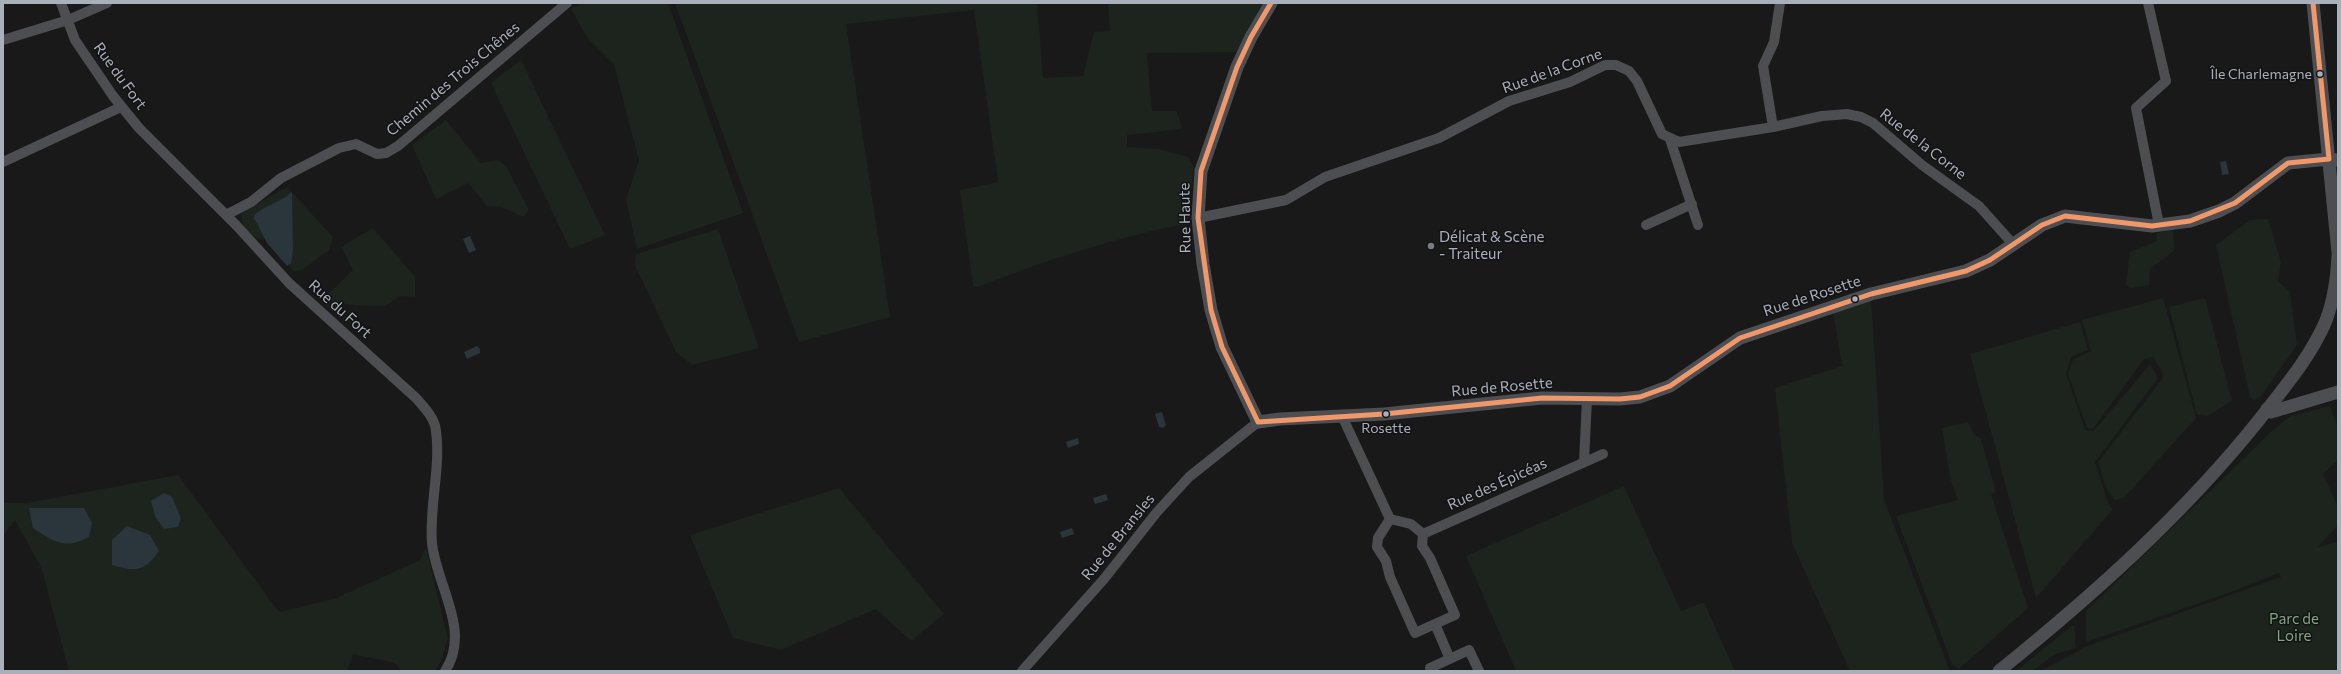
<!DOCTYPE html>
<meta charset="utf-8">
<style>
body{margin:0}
#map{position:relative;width:2341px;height:674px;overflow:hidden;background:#191919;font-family:Commissioner,sans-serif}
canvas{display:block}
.frame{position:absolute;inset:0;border:4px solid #aab0ba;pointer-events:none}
</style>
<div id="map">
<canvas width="2341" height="674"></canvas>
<div class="frame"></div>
</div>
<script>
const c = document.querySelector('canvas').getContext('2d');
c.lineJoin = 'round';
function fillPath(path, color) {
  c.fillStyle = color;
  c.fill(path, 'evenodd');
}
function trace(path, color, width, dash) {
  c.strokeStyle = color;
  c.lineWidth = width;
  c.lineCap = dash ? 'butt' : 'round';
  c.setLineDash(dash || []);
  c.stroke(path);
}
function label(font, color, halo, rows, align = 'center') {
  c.font = font + ' Commissioner,sans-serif';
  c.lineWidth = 3;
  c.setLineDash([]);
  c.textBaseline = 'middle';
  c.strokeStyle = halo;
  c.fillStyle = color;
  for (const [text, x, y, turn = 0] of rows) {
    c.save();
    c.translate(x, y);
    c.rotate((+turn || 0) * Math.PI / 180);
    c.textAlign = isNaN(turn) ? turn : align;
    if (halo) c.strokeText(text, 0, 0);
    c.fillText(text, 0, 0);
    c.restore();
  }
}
const green = new Path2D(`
 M582 3H668L743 213 637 249 626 200 639 161 614 64 587 37 571 9Z
 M675 3H1037L1043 78 1083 76 1094 32 1110 31 1108 3H1264L1243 52 1147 53 1152 111H1177L1182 129 1127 135V147L1159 149 1188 157 1194 168 1186 224C1115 237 1045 261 977 287L973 286 960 190 998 182 974 10 846 24 890 317 799 342Z
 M521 60 605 235 570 249 491 83Z
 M446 120 481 163 498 160 506 166 529 210 523 217 501 207 487 206 468 183 436 199 412 145Z
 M287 187 333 237 329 250 302 270 293 271 270 240 253 237 243 228 241 213Z
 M2268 219 2281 262 2278 281 2290 292 2297 345 2261 396 2255 400 2250 397 2216 245 2250 220Z
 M373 228 415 277V297L399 296 386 306C370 305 357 307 342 303L332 311 321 301 353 270 341 247Z
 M718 229 759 348 692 365 676 352 635 265 636 254Z
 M2173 230 2175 250 2150 269 2149 285 2130 288 2126 284 2130 252 2157 241 2156 233Z
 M2163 298 2196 418 2124 498 2114 500 2106 487 2098 462 2163 378 2161 369 2153 357 2144 359 2093 429 2087 428 2068 373 2073 360 2091 351 2082 320Z
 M2205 298 2232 401 2207 416 2197 415 2169 307Z
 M1871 299 1884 499 1950 671H1850L1792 543 1775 388 1842 366 1833 312Z
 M2080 322 2088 350 2071 357 2066 374 2085 430 2094 431 2150 364 2158 378 2095 462 2109 505 2113 509 2036 598 1970 354Z
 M2330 406 2338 429V460L2323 474 2338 507V525L2318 547 2338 542V671H2042C2056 661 2071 657 2084 647L2281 577 2279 573 2231 592 2086 642V611L2270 433 2290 416Z
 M1968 422 1974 434 1981 439 1996 492 1991 494 2028 608 1959 669 1952 664 1896 516 1958 500 1951 481 1942 428Z
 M178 475 279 612 334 599 420 560 426 548 448 639 441 661 435 671H401L395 663 353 654 347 671H69L41 567 15 520 3 536V503H27Z
 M1624 486 1681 611 1704 602 1735 671H1516L1466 556Z
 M839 488 944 614 911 641 876 609 781 650 733 638 690 535Z
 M2074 624 2076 648 2055 654 2033 671H2016Z`);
const water = new Path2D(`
 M2226 161 2229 174 2222 175 2220 162Z
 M292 192 293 251 291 263 287 266 267 243 254 218 255 214C266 205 281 202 292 192Z
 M470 236 476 250 469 253 463 239Z
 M477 346 480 349V353L467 359 464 352Z
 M1162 412 1166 425 1163 428 1159 427 1155 414Z
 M1078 438 1079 444 1068 448 1066 442Z
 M164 493 172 497 181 518 178 527 164 529 156 518 151 501Z
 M1106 494 1108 500 1095 504 1093 498Z
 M29 508H84L92 523 89 537C65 550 54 542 33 528Z
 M127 526 150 535 159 551C144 572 136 572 112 565V540Z
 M1072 528 1074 534 1062 538 1060 532Z`);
const minor = new Path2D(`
 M61 3 75 40 113 96 139 128 236 225 289 283 416 398C424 407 435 418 436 431 441 468 429 506 432 543 436 585 472 631 445 671
 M2148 3 2166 81 2136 108 2159 225
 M3 40 68 20 107 3
 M1773 127 1763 66 1774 42 1780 3
 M1670 139 1698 225
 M3 162 121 107
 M226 215 251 202 281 178 339 148 356 144 377 154 386 153 398 146 567 3
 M1198 218 1286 200 1325 177 1439 138 1509 101 1570 82 1605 65H1616L1629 71 1637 81 1662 134 1679 142 1773 127 1822 116 1847 114 1861 117 1873 123 1922 165 1979 206 2013 244
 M1646 225 1692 204
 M1342 416 1390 519
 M1584 462 1587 399
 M1390 519 1411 524 1423 534 1422 546 1430 558 1455 615 1415 633 1390 577 1386 561 1377 547 1378 538Z
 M1423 534 1603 454
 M1435 624 1450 659
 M1022 671 1104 579 1157 512 1189 477 1258 422
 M1432 671 1430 668 1469 650 1479 671`);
const tertiary = new Path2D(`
 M1271 3 1251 37 1237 67 1201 171 1198 218 1203 264 1211 310 1222 347 1258 422 1280 419 1384 414 1542 398 1620 399 1640 397 1670 386 1740 338 1871 294 1966 271 1990 260 2042 225 2065 216 2152 226 2190 221 2219 211 2235 203 2288 163 2329 159 2338 160
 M2313 3 2338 252
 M2267 409 2271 412 2338 392
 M1999 671C2093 595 2183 515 2259 420 2283 389 2309 359 2325 323 2334 301 2337 278 2338 255`);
const bus1 = new Path2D(`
 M2313 3 2329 159
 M1258 422 1384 414 1542 398 1620 399 1640 397 1670 386 1740 338 1871 294 1966 271 1990 260 2042 225 2065 216 2152 226 2190 221 2235 203 2288 163 2329 159
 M1258 422 1222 347 1211 310 1198 218 1201 171 1237 67 1251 37 1271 3`);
const markers = [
 [2320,74,3.5,"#aab0ba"],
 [1431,246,4,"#777b82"],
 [1855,299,3.5,"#aab0ba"],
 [1386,414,3.5,"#aab0ba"]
];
const busNames = [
 ["Île Charlemagne",2312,74],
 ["Rosette",1386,428,"center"]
];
const streetNames = [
 ["Rue de la Corne",1552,71,-20],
 ["Rue du Fort",120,76,54],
 ["Chemin des Trois Chênes",453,79,-40],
 ["Rue de la Corne",1923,144,38],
 ["Rue Haute",1185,218,-91],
 ["Rue de Rosette",1812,296,-18],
 ["Rue du Fort",340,309,42],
 ["Rue de Rosette",1502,387,-5],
 ["Rue des Épicéas",1497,484,-24],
 ["Rue de Bransles",1118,537,-51]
];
const poiNames = [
 ["Délicat & Scène",1439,237],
 ["- Traiteur",1439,254]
];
const parkNames = [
 ["Parc de",2294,619],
 ["Loire",2294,636]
];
fillPath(green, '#1c241d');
fillPath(water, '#2b353c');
trace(minor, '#4d4e52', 10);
trace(tertiary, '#4d4e52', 13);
trace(bus1, '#f0986a', 5);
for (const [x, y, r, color] of markers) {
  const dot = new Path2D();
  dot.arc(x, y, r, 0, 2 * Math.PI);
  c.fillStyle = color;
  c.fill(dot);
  trace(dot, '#131315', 1.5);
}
label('14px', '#aab0ba', '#131315', busNames, 'right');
label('15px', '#aab0ba', '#131315', streetNames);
label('15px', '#aab0ba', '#131315', poiNames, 'left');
label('15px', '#81a680', '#131315', parkNames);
</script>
